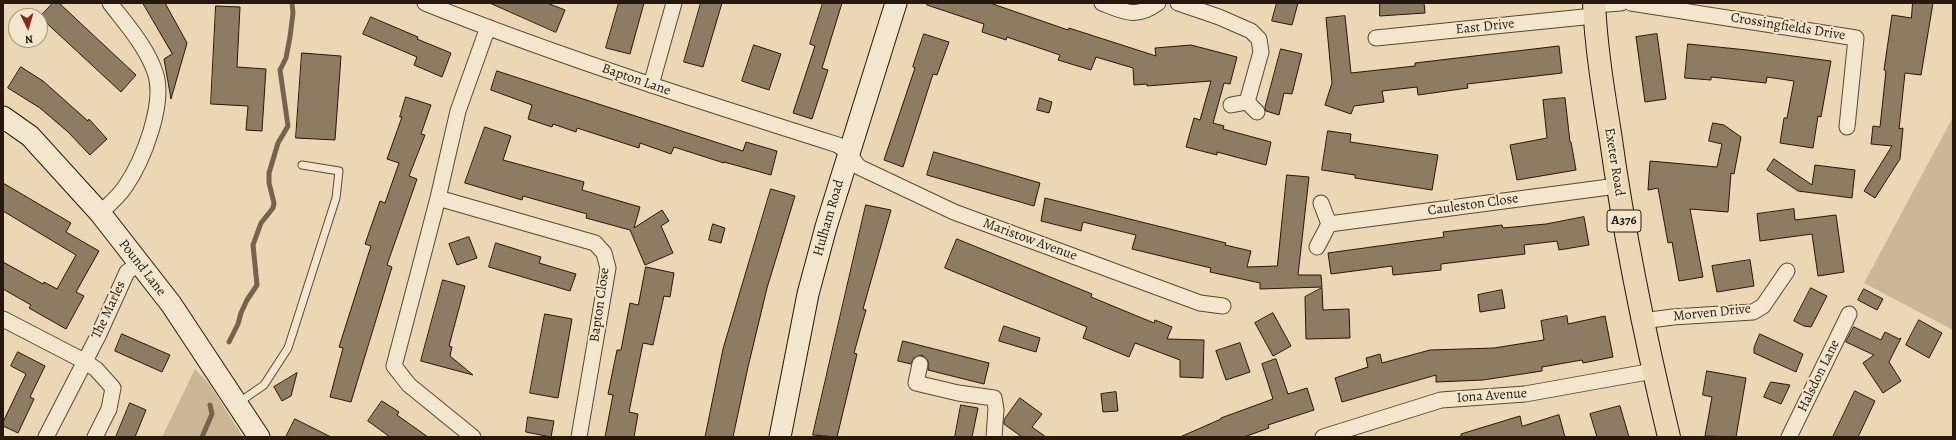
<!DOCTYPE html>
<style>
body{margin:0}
#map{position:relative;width:1956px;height:440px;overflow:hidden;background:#ecd7b4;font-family:Alegreya,serif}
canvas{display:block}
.frame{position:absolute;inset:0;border:4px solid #28170b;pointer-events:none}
.north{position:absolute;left:8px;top:8px;width:40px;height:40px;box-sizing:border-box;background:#f3e5ce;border:1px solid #a29380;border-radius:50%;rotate:175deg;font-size:11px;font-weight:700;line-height:16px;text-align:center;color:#28170b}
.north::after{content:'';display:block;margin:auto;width:14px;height:18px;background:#8f2418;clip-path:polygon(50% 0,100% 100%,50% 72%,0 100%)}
</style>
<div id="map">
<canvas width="1956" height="440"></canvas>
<div class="frame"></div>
<div class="north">N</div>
</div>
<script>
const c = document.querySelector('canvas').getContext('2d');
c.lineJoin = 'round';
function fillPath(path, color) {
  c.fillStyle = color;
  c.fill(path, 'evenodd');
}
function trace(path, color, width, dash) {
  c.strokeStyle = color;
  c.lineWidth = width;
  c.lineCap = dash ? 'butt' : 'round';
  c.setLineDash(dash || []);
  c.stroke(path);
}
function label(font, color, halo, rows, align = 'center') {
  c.font = font + ' Alegreya,serif';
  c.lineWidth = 4;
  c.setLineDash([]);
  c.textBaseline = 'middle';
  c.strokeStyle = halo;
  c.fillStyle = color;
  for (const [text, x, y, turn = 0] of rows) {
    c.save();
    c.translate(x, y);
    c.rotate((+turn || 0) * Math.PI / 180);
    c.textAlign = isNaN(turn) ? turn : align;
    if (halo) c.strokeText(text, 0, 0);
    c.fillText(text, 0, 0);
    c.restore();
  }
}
const green = new Path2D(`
 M1953 117V330L1864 283Z
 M195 369 210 385 243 437H162Z`);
const stream = new Path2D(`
 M229 342 238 324 241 313 247 300 257 285 253 245 261 223 273 208 274 203 269 183V173L278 143 288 126 280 70 286 58 290 37 293 13 292 3
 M202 437 212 414 210 405`);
const building = new Path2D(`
 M53 3H59L136 75 121 92 40 17Z
 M143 3H165L187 43 171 99 164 59 172 54Z
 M490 3H547L565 10 556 32Z
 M619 3H644L630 54 606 48Z
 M701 3H722L703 67 684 62Z
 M823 3H842L822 68 828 70 812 119 793 113 815 46 810 44Z
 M928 3H990L1068 30 1069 28 1156 56 1155 48 1191 45 1237 57 1230 84 1224 83 1213 123 1224 126 1223 129 1271 142 1266 165 1217 152V155L1186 147 1194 118 1200 120 1211 81 1147 86V84L1134 85 1133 68 1096 57 1091 70 1058 60 1060 55 1007 37 1006 40 982 32 984 24 927 5Z
 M1277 3H1298L1292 25 1272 21Z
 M1380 3H1424L1425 13 1380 16Z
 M1913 3H1933L1921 75 1905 73 1899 129 1903 128 1900 159 1875 198 1864 191 1892 146 1871 144 1873 126 1880 127 1886 71 1884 70 1892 15 1911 18Z
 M216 6 240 7 237 67 266 69 262 131 246 130 248 106 211 104Z
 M1345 16 1351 73 1415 66V63L1559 46 1562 73 1467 84 1468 88 1418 95 1417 87 1382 91 1384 102 1354 106 1351 114 1325 105 1332 83 1326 18Z
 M371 17 418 37 417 39 451 53 442 77 414 65 417 57 363 34Z
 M924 34 949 42 937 75 933 74 903 167 884 160 915 68 913 67Z
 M1657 34 1666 99 1645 102 1636 37Z
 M1688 44 1747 50 1831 61 1821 117 1818 116 1813 148 1780 143 1784 118H1787L1794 81 1767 77 1766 83 1711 77V80L1685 78Z
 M754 45 781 54 769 90 742 81Z
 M1281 49 1302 54 1292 94 1284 93 1279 115 1266 111 1265 108Z
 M302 53 341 56 335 140 296 138Z
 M21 67 43 81 88 121 89 119 107 139 90 155 68 132 40 108 8 88Z
 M497 71 743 151 746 142 777 151 771 175 724 162V163L674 147 671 154 640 143 639 148 577 128 576 132 553 124 552 127 528 119 532 105 491 90Z
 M406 97 431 105 421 134 425 135 409 176 417 179 387 265 392 267 351 402 330 397 343 348 339 347 371 246 365 244 380 201 385 203 399 163 387 159 402 117H400Z
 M1040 98 1052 102 1049 113 1037 110Z
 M1565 98 1570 142H1571L1576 170 1517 180 1510 145 1547 138 1543 100Z
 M1713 123 1724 125 1741 137 1734 174 1731 173 1728 212 1690 209 1703 277 1679 281 1672 242 1668 243 1658 188 1648 190 1650 161 1717 167 1722 144 1709 141Z
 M485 127 511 136 503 160 584 182 582 190 640 207 634 228 662 210 669 221 661 226 673 253 645 265 630 230 586 218 587 214 523 196 522 200 465 183Z
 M1328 131 1351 134 1350 142 1438 155 1432 190 1355 178V175L1322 170Z
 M934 152 1040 183 1034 206 927 175Z
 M1774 159 1812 185 1815 165 1855 170 1852 198 1798 191 1767 170Z
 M1287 175 1309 177 1298 275H1321L1322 287 1260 289V283L1210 272 1211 268 1132 249 1136 235 1083 222 1081 231 1041 221 1045 198 1226 243 1225 245 1251 251 1247 267 1277 266Z
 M3 183 71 223 66 232 99 251 76 292 84 296 66 329 29 308 31 305 3 289V262L43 284 44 282 57 289 76 255 3 211Z
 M771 189 795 196 767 288 748 367 733 437H705L723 349Z
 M866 205 891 210 863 309 866 310 854 353 857 354 837 437 813 435Z
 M1794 209 1795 220 1836 215 1844 272 1818 276 1812 234 1760 241 1757 214Z
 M1584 217 1589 245 1559 250 1557 241 1524 245 1525 254 1441 264V270L1393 275 1392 266 1331 274 1328 253 1444 237 1443 232 1502 225 1503 228 1546 224Z
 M713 224 725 228 721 243 709 240Z
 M469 237 477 258 457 265 449 244Z
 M957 239 1092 294 1091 297 1154 323 1155 320 1172 327 1167 339 1204 340 1203 378 1180 377V360L1135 343 1129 357 1083 338 1087 327 945 268Z
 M496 243 541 257 539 263 576 274 570 291 489 267Z
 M1750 260 1754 286 1717 292 1712 266Z
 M646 267 674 273 670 297 664 296 653 345 643 343 629 412 638 414 634 437H605L613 395 608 394 617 350H621L630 303 638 305Z
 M443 280 465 286 449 346 452 347 450 356 473 375 421 361Z
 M1322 288 1323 310 1349 309 1350 338 1306 339 1305 297Z
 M1811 288 1827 296 1811 327 1804 326 1794 321Z
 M1864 289 1883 299 1877 310 1858 300Z
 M1502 290 1505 308 1480 312 1478 295Z
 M1273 313 1291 346 1273 356 1255 323Z
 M545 314 572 319 558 398 530 393Z
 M1567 316 1568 324 1605 316 1613 357 1583 363 1582 360 1542 367V371L1483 380 1436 382V375L1342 402 1335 378 1368 367 1366 358 1380 354 1382 363 1430 350 1494 348 1544 340 1541 321Z
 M1919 320 1942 333 1929 358 1906 345Z
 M1004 326 1040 338 1036 352 999 341Z
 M1854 327 1881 340 1885 332 1899 339 1901 338 1889 362 1901 381 1883 393 1863 363 1874 355 1846 342Z
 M122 334 170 355 162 372 115 351Z
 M1760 334 1803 354 1796 372 1754 353V348Z
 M903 341 989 363 984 384 928 370V361L922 355 914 358 911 364 898 361Z
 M1240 343 1250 372 1226 380 1216 351Z
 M18 352 45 366 30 397 34 399 18 433 3 426V422L26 374 11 366Z
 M1276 359 1288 394 1307 388 1314 410 1268 425 1269 428 1244 437H1180L1221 419V418L1273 399 1262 364Z
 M1707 371 1746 378 1736 437 1705 436 1712 397 1703 395Z
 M297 373 291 396 282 401 274 387Z
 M1771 382 1790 385 1781 404 1764 397Z
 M1855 391 1875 401 1858 437H1833Z
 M1116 392 1118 411 1103 412 1101 394Z
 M1020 398 1042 414 1032 427 1046 437H1022L1004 424V420Z
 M382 401 399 412 397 415 428 437H390L368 421Z
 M130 403 146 410 135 437H116Z
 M961 405 978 408 972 437H955Z
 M1620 406 1629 437H1597L1590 414Z
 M1559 415 1565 437H1461V434L1520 416 1522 426Z
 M528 417 554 421 551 437 526 432Z
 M295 419 331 437H286Z`);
const lane = new Path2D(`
 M238 403 264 385 288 348 336 198 339 171 302 165`);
const street = new Path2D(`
 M425 3C560 57 699 101 838 145L848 153 859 167 954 212 1200 303 1223 306
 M1102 3C1125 12 1136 19 1158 3
 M1178 3 1219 17 1251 31 1259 39 1261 52 1247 102
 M1631 3 1856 38 1847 127
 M1594 5 1621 3
 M1376 38 1594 16
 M651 85 674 3
 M1231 105 1247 102 1257 112
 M438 198 595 243 604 253 608 268 579 437
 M100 213C109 205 118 197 125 187 143 161 166 103 155 72 146 46 126 24 110 3
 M1329 224 1617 186
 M1317 247 1329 224 1321 203
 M3 319 84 361 96 369 113 388 109 409 95 437
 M1642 321 1673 317 1753 312 1763 306 1787 271
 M920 364 916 383 958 393 994 398 996 409 994 437
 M46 437 99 334 127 272 138 264
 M473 437 409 385 394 366 438 198 458 111 488 27
 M1323 437 1441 400 1525 394 1653 371
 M1789 437 1849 314`);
const secondary = new Path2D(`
 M3 117 30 136 100 213 171 304 259 437
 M780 437 808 294 826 227 896 3`);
const highway = new Path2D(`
 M1594 3C1596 46 1603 90 1610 133 1624 235 1645 337 1669 437`);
const shields = [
 [1624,221,34]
];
const shieldNames = [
 ["A376",1624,221]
];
const streetNames = [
 ["East Drive",1485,27,-6],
 ["Crossingfields Drive",1788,27,9],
 ["Bapton Lane",636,80,19],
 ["Exeter Road",1614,162,81],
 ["Cauleston Close",1473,205,-8],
 ["Hulham Road",829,218,-74],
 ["Maristow Avenue",1030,240,20],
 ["Pound Lane",142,268,52],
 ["Bapton Close",600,305,-82],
 ["The Marles",109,310,-65],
 ["Morven Drive",1712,313,-6],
 ["Halsdon Lane",1819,376,-64],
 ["Iona Avenue",1492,396,-4]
];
fillPath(green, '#cbb697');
trace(stream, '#75634e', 5);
fillPath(building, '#8e7b63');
trace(building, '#28170b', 1);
trace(lane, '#594735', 9);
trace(street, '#594735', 17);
trace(secondary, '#28170b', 23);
trace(highway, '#28170b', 24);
trace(lane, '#f3e5ce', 7);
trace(street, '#f3e5ce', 15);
trace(secondary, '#f3e5ce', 21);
trace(highway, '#ecd7b4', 22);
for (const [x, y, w] of shields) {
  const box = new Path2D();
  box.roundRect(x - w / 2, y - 11, w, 22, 3);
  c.fillStyle = '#f3e5ce';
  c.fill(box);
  trace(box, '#28170b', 1);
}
label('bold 13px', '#28170b', null, shieldNames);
label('14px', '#28170b', '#f3e5ce', streetNames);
</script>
